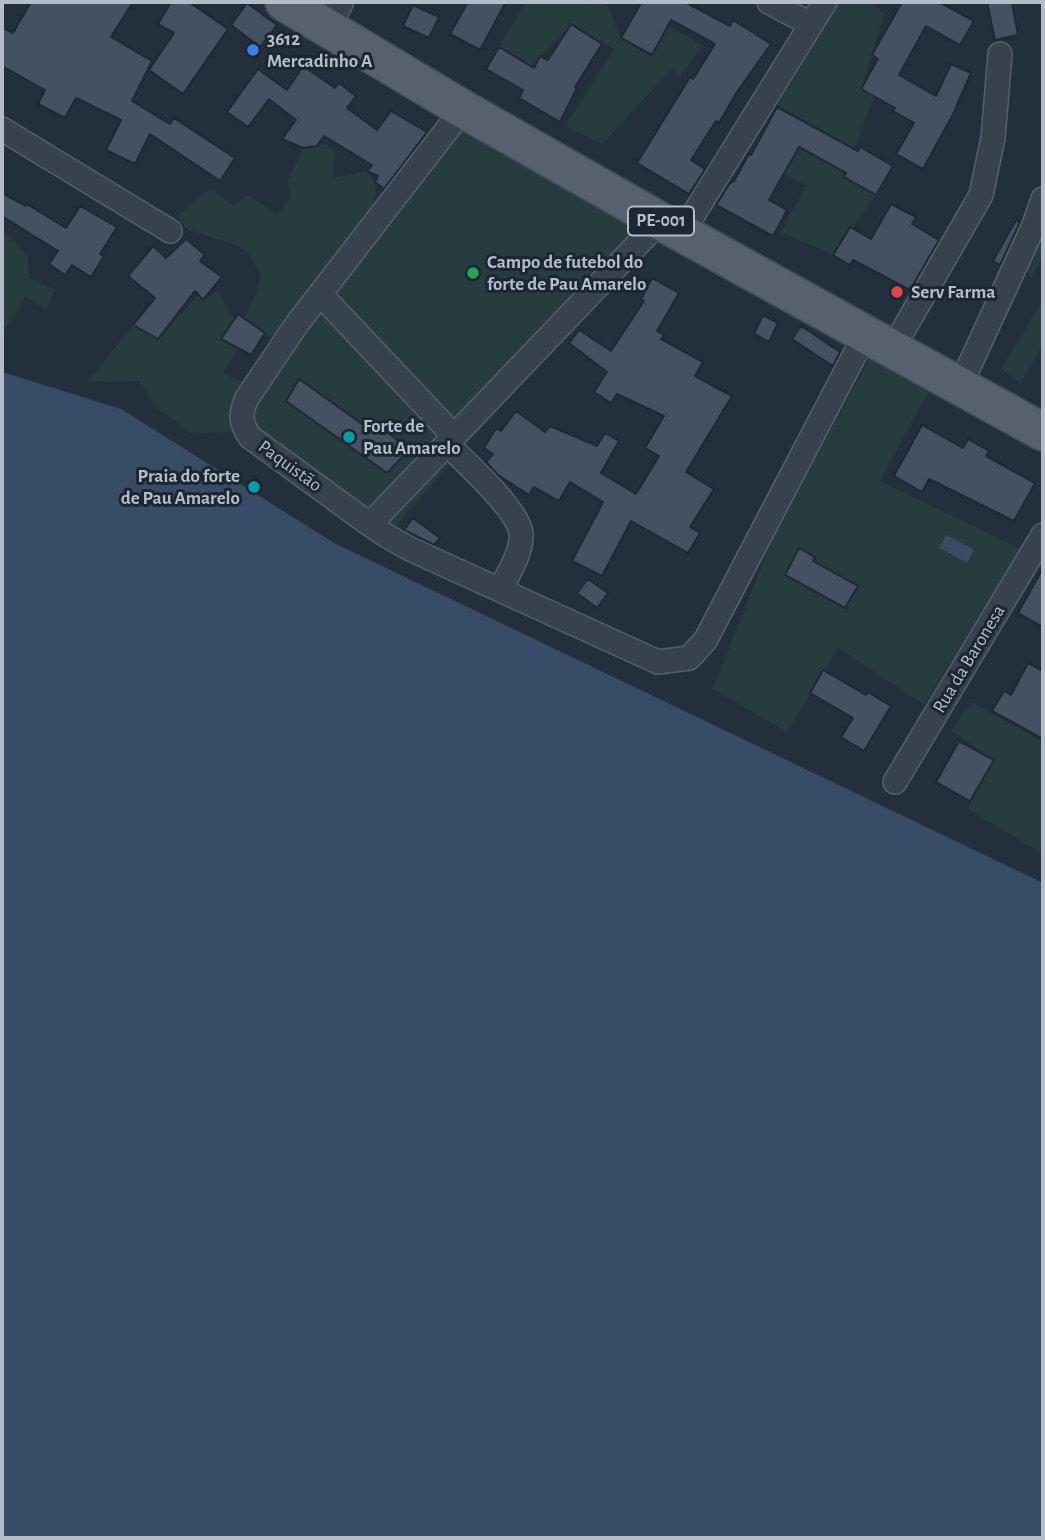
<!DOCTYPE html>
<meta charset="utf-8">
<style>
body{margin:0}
#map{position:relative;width:1045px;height:1540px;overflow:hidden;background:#242f3e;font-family:"Alegreya Sans",sans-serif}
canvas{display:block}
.frame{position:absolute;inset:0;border:4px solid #b4bcc9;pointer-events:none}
</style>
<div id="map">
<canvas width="1045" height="1540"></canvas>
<div class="frame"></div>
</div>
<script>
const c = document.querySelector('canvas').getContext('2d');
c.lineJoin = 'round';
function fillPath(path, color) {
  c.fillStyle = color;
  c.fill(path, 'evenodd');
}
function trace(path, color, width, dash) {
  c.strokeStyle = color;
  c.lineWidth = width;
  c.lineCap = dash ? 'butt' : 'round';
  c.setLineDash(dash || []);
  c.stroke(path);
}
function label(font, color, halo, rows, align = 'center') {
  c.font = font + ' "Alegreya Sans",sans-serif';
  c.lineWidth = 6;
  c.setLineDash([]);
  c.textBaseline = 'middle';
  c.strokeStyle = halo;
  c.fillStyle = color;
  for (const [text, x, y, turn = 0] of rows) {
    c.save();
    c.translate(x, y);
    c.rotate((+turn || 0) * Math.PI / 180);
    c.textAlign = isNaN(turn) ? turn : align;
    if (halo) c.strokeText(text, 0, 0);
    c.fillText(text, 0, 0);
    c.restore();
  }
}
const green = new Path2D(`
 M526 2H584L588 5 591 2H606L621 38 668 26 703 45 679 78 672 69 602 144 565 126 614 49 572 24 531 66 499 47Z
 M839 2H869L884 14 861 89 874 96 844 177 876 195 833 255 781 232 806 186 749 154 765 128 821 159 777 107Z
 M469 121 656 230 393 529 245 434 243 415 292 339Z
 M327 144 335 150 333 178 367 171 375 182 376 194 367 223 279 343 244 318 257 292 261 275 248 252 231 243 188 230 177 216 211 188 233 206 248 195 277 215 290 198 288 179 303 148Z
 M1043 225V256L1031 278 1024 265Z
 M2 228 28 257 29 278 55 290 46 310 26 296 2 335Z
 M217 291 234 320 239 348 223 373 248 384 230 432 190 433 157 408 139 381 87 382 133 325 159 339 198 295 203 300Z
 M1043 300V345L1021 383 1001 369Z
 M872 354 932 385 880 481 1020 549 924 705 838 648 787 732 713 689 775 533Z
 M971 702 1043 742V854L968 809 993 760 952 731Z`);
const water = new Path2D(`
 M2 372 121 409 334 543 1043 883V1538H2Z
 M946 535 974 550 967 563 939 548Z`);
const building = new Path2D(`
 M31 2H133L111 37 152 61 132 101 170 124 174 118 235 158 220 181 150 134 135 164 106 150 121 120 76 98 65 118 38 104 45 90 2 66V27L13 33Z
 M171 2H189L228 29 183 94 149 70 174 33 158 24Z
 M468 2H506L480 50 450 34Z
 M639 2H685L730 26 733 20 771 44 737 92 719 123 716 121 691 160 705 169 689 194 637 163 690 77 693 79 715 44 671 20 652 55 621 38 641 3Z
 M902 2H939L974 21 960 45 926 26 899 75 936 96 951 64 971 73 956 107H957L923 169 896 154 914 123 893 111 895 108 861 89 878 59 872 55Z
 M987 2H1012L1018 35 995 40Z
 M247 3 277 25 260 47 231 25Z
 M413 5 439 17 429 38 403 26Z
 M571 24 602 44 575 87 577 88 560 122 519 98 523 90 486 69 499 47 534 68 540 56 548 60Z
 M303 66 335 88 339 83 356 96 347 108 377 130 391 111 427 132 384 189 375 182 378 176 367 171 372 165 324 136 317 146 303 148 282 139 296 120 269 99 248 127 227 112 258 69 287 90Z
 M777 107 858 151 860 147 893 166 876 195 844 177 846 173 799 147 769 200 787 210 773 236 716 205 730 183 734 181 749 154 751 155Z
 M2 193 26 206 27 204 66 228 80 206 117 227 100 254 104 256 91 277 72 265 65 275 49 264 58 251 2 216Z
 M891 204 916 217 912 224 939 240 910 290 853 260 850 265 833 255 850 227 871 239Z
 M1016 220 1020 222 1000 265 993 261Z
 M186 239 205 255 200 261 222 277 203 300 195 291 158 339 133 325 155 298 128 276 153 246 166 258Z
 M652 278 679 293 657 331 664 335 661 339 703 362 695 376 732 396 686 472 714 489 690 527 700 533 688 553 631 521 602 576 572 561 603 502 570 482 559 501 534 487 529 495 498 475 486 462 493 454 484 448 496 428 501 431 516 411 545 432 550 426 597 446 605 433 619 441 601 473 636 494 659 456 645 448 664 416 617 394 611 403 594 392 607 372 569 343 579 330 611 351 644 301 641 299Z
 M238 314 265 333 251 355 221 339Z
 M763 315 778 323 769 342 754 334Z
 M801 326 840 352 833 366 792 339Z
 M299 379 365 426 372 419 409 450 387 473 286 401Z
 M922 425 963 448 968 439 989 451 986 456 1035 483 1014 521 929 479 922 492 894 476Z
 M413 518 440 538 434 545 404 530Z
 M799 548 815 557 813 561 858 586 845 608 785 575Z
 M1043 568V627L1018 613Z
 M588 579 608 593 597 608 577 593Z
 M1028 663 1043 671V739L992 711 1004 691 1011 695Z
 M823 670 866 695 868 692 891 706 864 751 841 737 853 718 810 693Z
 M959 741 994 760 970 801 936 782Z`);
const minor = new Path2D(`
 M769 2 810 24
 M463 109 297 324 247 398C240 413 240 423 250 437L365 521 375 519 660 221
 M2 129 170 231
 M682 233 825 2
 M320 294 454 436
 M893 348 981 195 993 138 1000 54
 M960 386 1034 225 1043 199
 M447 444C464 461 518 509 521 533 523 551 508 574 500 590
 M365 521 387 536 410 549 658 662 689 658 705 641 866 333
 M895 782 1043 535`);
const tertiary = new Path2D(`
 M325 25 338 2`);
const primary = new Path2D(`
 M284 2 463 109 660 221 1043 432`);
const markers = [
 [253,50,7,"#3f7fe0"],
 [473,273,7,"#2e9e5b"],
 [897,292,7,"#e0444e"],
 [349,437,7,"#0f9aa8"],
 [254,487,7,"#0f9aa8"]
];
const shields = [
 [661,221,66]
];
const shieldNames = [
 ["PE-001",661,221]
];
const poiNames = [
 ["3612",267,39],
 ["Mercadinho A",267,61],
 ["Campo de futebol do",487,262],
 ["forte de Pau Amarelo",487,284],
 ["Serv Farma",911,292],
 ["Forte de",363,426],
 ["Pau Amarelo",363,448],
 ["Praia do forte",240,476,"right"],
 ["de Pau Amarelo",240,498,"right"]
];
const streetNames = [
 ["Paquistão",290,466,36],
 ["Rua da Baronesa",969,659,-59]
];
fillPath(green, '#263c3f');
fillPath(water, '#394c67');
fillPath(building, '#455162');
trace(building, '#1f2835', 2);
trace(minor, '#565f6c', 26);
trace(tertiary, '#565f6c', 33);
trace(primary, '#414a57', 40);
trace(minor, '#38414e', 23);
trace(tertiary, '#38414e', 30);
trace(primary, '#56606e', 37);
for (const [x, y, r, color] of markers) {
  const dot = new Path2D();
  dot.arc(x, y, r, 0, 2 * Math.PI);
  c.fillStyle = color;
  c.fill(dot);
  trace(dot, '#1d2633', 2.5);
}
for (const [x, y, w] of shields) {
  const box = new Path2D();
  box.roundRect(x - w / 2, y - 14.5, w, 29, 5);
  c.fillStyle = '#1d2633';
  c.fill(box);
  trace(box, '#b4bcc9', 2);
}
label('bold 18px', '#b4bcc9', null, shieldNames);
label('bold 19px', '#b4bcc9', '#1d2633', poiNames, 'left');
label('19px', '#b4bcc9', '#1d2633', streetNames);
</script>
